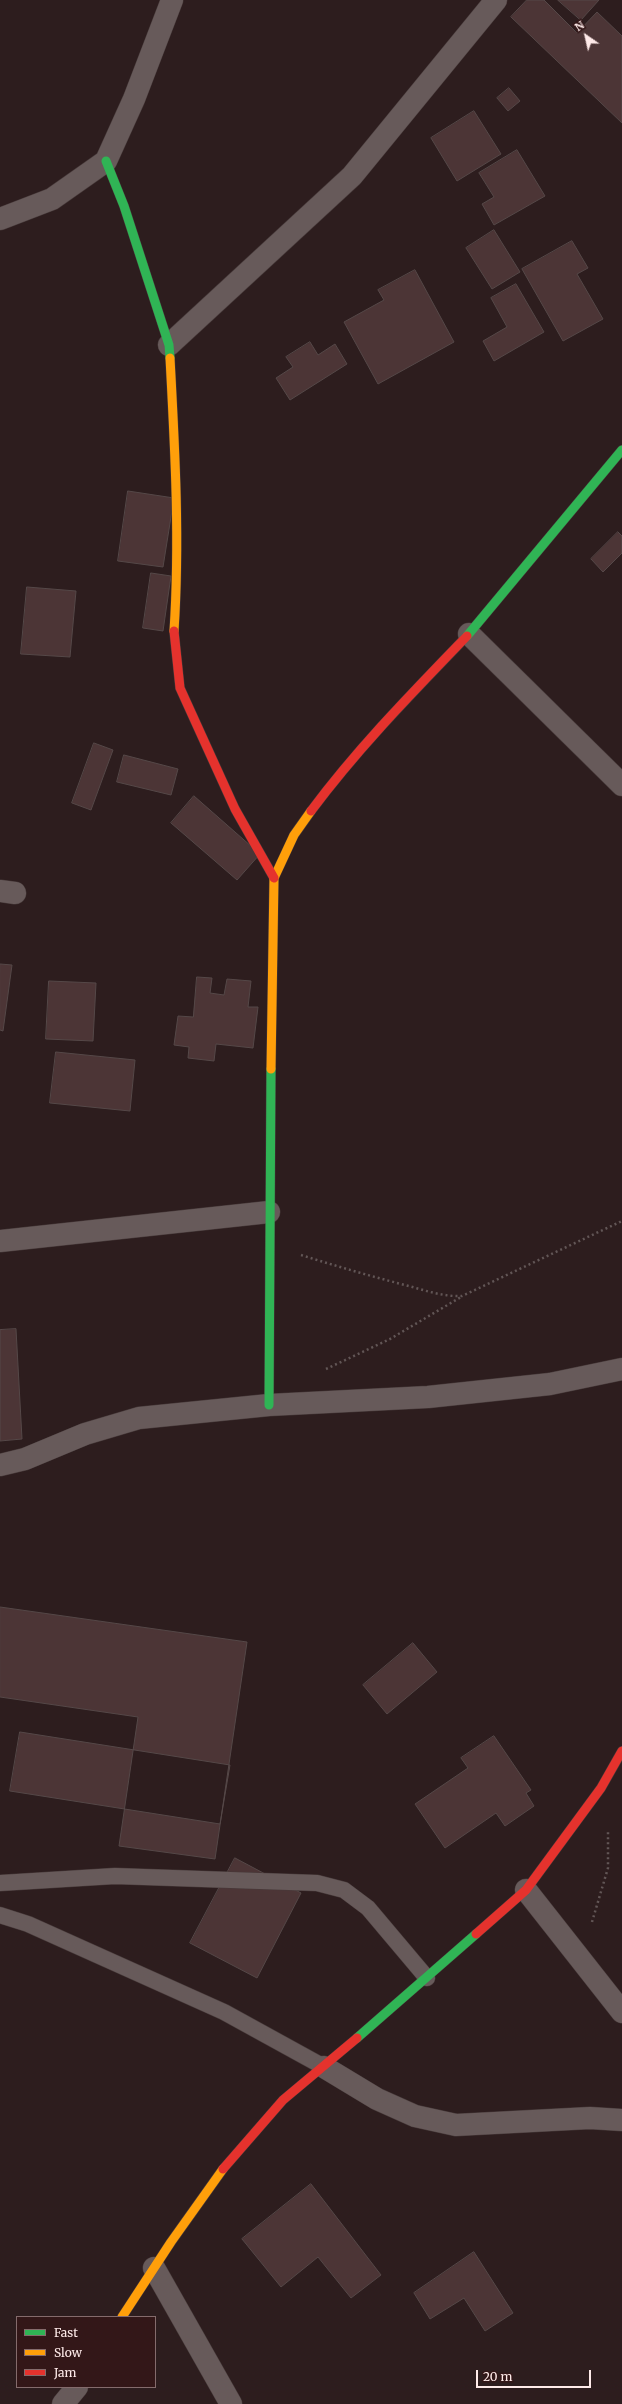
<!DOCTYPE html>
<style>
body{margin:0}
#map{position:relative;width:622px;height:2404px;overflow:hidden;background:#2d1d1e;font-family:Merriweather,serif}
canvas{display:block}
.legend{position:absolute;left:16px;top:2316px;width:140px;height:72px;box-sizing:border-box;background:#331718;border:1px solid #846b6c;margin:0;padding:5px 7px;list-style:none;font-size:12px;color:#feeae9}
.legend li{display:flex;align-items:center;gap:8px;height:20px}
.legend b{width:20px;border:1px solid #846b6c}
.north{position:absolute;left:566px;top:16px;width:40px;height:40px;-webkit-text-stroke:3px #331718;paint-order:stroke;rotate:326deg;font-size:11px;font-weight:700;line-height:16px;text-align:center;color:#feeae9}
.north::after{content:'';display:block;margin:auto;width:14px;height:18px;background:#feeae9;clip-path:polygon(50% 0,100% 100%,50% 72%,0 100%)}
.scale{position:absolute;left:476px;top:2370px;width:115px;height:18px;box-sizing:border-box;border:2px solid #feeae9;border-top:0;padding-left:5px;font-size:12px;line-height:14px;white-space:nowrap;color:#feeae9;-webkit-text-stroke:3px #331718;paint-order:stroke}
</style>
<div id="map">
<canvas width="622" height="2404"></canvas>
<ul class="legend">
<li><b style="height:5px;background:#30b455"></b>Fast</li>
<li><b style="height:5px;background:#ff9f0a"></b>Slow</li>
<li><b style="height:5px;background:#e5322d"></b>Jam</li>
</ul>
<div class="north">N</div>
<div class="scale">20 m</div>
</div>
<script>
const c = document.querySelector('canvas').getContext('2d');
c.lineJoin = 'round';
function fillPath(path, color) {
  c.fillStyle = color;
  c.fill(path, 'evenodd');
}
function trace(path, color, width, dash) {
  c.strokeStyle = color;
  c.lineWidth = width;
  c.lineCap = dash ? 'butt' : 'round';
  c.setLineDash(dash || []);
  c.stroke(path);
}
const building = new Path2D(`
 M527 0H544L577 33 597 12 622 36V123L511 17Z
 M558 0H599L581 20Z
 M509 88 520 101 508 111 497 98Z
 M474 111 501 154 457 181 431 138Z
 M517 150 545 196 494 225 482 204 494 197 479 173Z
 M494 230 520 272 492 289 466 248Z
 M572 241 588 268 577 274 603 319 563 341 522 269Z
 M415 270 454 342 378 384 344 322 384 300 378 290Z
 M516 284 544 332 494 361 483 341 507 327 491 298Z
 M310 342 318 355 335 344 347 364 290 400 276 378 293 367 286 357Z
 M128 491 174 498 163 567 118 561Z
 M618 532 622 536V553L603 572 591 559Z
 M151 573 171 576 163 631 143 628Z
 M27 587 76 591 70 657 21 654Z
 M94 743 113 750 91 810 72 803Z
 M124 755 178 769 171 795 117 782Z
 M194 796 260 854 237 880 171 823Z
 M0 964 12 965 3 1031 0 1030Z
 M197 977 212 978 210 993 224 995 227 979 251 981 248 1007H258L253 1048 216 1044 214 1061 188 1058 189 1047 174 1045 178 1016 193 1017Z
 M49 981 96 983 93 1041 46 1039Z
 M56 1052 135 1060 130 1111 50 1103Z
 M16 1329 22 1439 0 1441V1330Z
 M0 1607 247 1642 215 1859 119 1846 138 1717 0 1697Z
 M413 1643 437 1672 387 1714 363 1685Z
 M20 1732 230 1765 220 1824 10 1791Z
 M494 1736 531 1790 526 1793 534 1806 505 1826 496 1813 445 1848 415 1804 468 1768 461 1758Z
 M235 1858 301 1893 257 1978 190 1943Z
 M311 2184 381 2275 351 2298 318 2257 281 2287 242 2239Z
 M474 2252 513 2313 485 2331 464 2298 430 2319 414 2293Z`);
const path = new Path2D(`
 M301 1255C336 1266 370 1276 405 1285 424 1290 443 1297 462 1296L622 1221
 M326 1369 390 1339 461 1297
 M592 1922 608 1868V1832`);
const lane = new Path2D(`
 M0 1883 115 1876 317 1883 344 1890 368 1908 427 1978
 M0 1915 28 1924 224 2012 324 2067`);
const street = new Path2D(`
 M0 219 52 199 106 161 134 99 172 0
 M169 345 352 176 496 0
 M469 634 622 785
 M0 891 15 893
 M0 1241 269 1212
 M0 1465 25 1459 85 1434 139 1418 269 1405 428 1397 550 1384 622 1369
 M526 1890 622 2012
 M324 2067 377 2099 415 2116 456 2125 590 2118 622 2120
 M154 2268 231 2404
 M63 2404 77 2387`);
const fast = new Path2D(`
 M106 161 124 206 169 345 170 358
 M467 636 622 450
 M269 1405 271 1069
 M357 2038 476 1934`);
const slow = new Path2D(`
 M170 358C175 450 180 540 174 631
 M271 1069 274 878 294 835 311 811
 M122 2317 171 2242 223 2169`);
const jam = new Path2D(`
 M174 631 180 688 235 809 274 878
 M311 811C358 748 412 693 467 636
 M476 1934 526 1890 601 1788 622 1751
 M223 2169 283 2100 357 2038`);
fillPath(building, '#4c3536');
trace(building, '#554848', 1);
trace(lane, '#473a3a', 17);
trace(street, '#473a3a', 23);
trace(fast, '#473a3a', 10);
trace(slow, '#473a3a', 10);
trace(jam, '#473a3a', 10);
trace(path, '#625656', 2.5, [2, 3]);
trace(lane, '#675a5a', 16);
trace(street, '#675a5a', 22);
trace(fast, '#30b455', 9);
trace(slow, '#ff9f0a', 9);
trace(jam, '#e5322d', 9);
</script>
